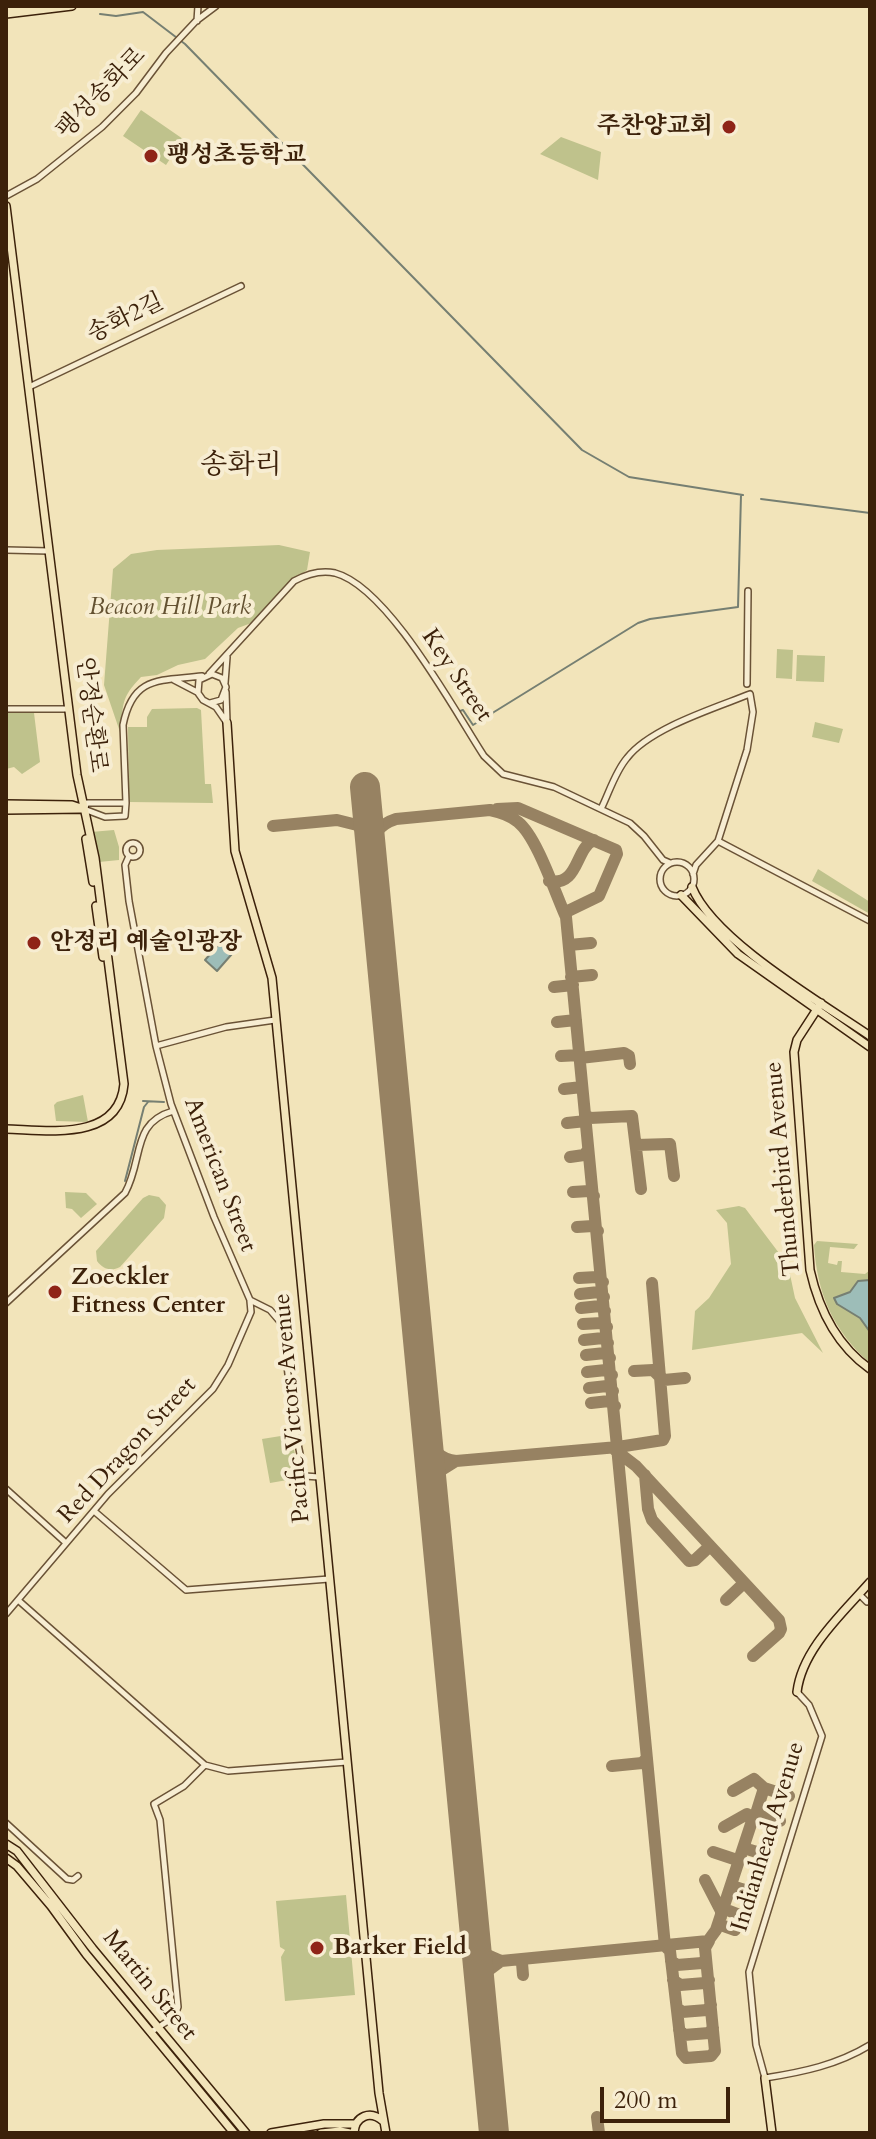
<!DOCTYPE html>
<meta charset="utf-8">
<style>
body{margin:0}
#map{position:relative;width:876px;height:2139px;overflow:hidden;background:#f2e4ba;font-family:Cardo,serif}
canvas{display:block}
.frame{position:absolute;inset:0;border:8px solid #3c210a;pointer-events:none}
.scale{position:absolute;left:600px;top:2087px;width:130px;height:36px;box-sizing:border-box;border:4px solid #3c210a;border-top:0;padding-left:10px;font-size:24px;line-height:28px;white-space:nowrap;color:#3c210a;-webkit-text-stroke:6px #f7edd2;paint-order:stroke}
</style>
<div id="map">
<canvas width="876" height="2139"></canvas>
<div class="frame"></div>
<div class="scale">200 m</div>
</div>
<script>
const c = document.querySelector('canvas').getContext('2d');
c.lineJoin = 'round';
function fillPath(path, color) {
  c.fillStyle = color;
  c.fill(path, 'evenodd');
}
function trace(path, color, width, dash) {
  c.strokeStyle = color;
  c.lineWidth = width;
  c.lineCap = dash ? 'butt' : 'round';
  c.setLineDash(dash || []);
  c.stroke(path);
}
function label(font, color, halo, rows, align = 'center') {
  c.font = font + ' Cardo,"Noto Serif KR",serif';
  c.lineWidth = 8;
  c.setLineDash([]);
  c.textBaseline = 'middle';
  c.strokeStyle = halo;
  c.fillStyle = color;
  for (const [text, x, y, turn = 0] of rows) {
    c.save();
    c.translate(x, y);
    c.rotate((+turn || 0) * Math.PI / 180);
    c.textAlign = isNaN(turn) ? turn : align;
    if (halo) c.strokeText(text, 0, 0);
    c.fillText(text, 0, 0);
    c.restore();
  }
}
const green = new Path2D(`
 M141 110 183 139 166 165 123 136Z
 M561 137 601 152 598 180 540 154Z
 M279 545 310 552 307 570 281 590 254 622 238 628 205 659 178 665 157 675 141 677C120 699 124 703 120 732L104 685 113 569 131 554 157 550Z
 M777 649 793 650 792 679 776 678Z
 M797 655 825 656 824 682 796 681Z
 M197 708 201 710 205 784H211L213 803 129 802 128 727H147V717L152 709Z
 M6 712 34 713 40 762 22 774 14 767 6 769Z
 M815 722 843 729 839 743 812 737Z
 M114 830 119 847V860L99 862 91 832Z
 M818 869 870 902V914L812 881Z
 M83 1095 88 1122 56 1121 54 1105 57 1102Z
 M65 1192 86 1193 97 1204 81 1218 72 1209 66 1208Z
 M149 1195 159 1197 166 1205 164 1218 120 1267C111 1272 103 1269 97 1261L96 1251 143 1198Z
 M739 1206 745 1208 788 1265 795 1298 823 1353 802 1333 692 1350 695 1311 709 1298 731 1264 727 1223 716 1210Z
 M817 1241 858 1244 854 1249 830 1247 828 1263 837 1265 838 1261H842L841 1272 865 1274 870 1270V1363C833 1331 817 1293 814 1245Z
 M287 1435 288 1439 292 1438 299 1478 270 1483 262 1439Z
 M346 1895 355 1995 285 2001 281 1957 285 1950 280 1947 276 1901Z`);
const water = new Path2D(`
 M219 932 226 934 238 947 217 971 205 960 221 942 215 936Z
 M870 1280V1332L860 1318 837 1304 834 1298 850 1292 858 1281Z`);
const stream = new Path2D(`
 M100 14 116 16 143 12 185 44 582 450 629 477 743 495
 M761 499 870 513
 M460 711 463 710 473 725 638 623 650 619 738 607 741 495
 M143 1101 164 1102
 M125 1181 144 1107 148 1102`);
const taxiway = new Path2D(`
 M497 809 518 808 616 850 617 854 599 896 568 911 563 909
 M273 826 337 820 357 825 362 830 369 849
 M370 856C371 837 377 825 396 819L490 810C500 812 510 815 518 822 537 837 555 893 566 917L665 1946 670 1951 682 2053 686 2058 711 2056 715 2051 705 1948 709 1941
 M549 881C579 887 575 848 594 840
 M569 945 591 943
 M571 977 592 975
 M554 987 573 985
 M557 1022 576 1020
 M561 1056 580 1055
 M580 1058 624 1053 629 1056 630 1064
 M564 1089 582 1087
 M585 1115 590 1118 632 1116 641 1189
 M567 1123 586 1121
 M636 1145 670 1144 674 1176
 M570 1157 584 1155 588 1150
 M573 1192 589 1191 594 1196
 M577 1227 593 1226 598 1231
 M579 1278 597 1277 603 1282
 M580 1294 599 1292 604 1297
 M581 1308 600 1306 605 1311
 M583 1324 602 1323 607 1327
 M584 1340 603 1338 608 1343
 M586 1355 605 1353 610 1358
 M634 1371 653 1370 659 1376
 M587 1372 606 1370 612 1375
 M659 1375 664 1380 685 1378
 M589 1388 607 1386 613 1391
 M591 1403 609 1401 615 1406
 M428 1436C433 1451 440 1459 456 1461L440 1471 434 1494
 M615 1450 636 1466 779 1620 781 1629 779 1633 753 1656
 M456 1461 618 1447 663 1440 665 1436 652 1283
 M645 1475 648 1509 652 1520 689 1561 695 1560 710 1546
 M726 1600 744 1583
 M612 1766 642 1763 647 1758
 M764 1788 789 1796
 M733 1791 754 1779 764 1788 754 1820
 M756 1813 780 1821
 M745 1845 747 1849 760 1853
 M713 1852 737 1860 741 1857
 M705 1880 721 1911V1917
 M731 1889 735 1887 748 1891
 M723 1912 727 1910 740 1915
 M718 1927 721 1925 735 1930
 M475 1936 485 1954 501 1961 708 1941 716 1930 753 1818 747 1814 724 1827
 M671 1961 677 1965 702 1963 706 1959
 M523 1975 522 1963 524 1959
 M673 1980 680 1985 705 1983 709 1980
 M480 1990 485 1973 501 1961
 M677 2008 682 2012 707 2010 711 2005
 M679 2030 684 2035 709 2033 713 2028
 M597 2117 599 2133`);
const runway = new Path2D(`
 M365 787 494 2133`);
const minor = new Path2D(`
 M197 21 198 6
 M6 196 37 179 102 127 136 93 166 53 196 21 216 6
 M29 387 241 286
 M6 550 49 551
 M209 674 294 581C307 574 321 570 335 573 388 587 454 710 484 756L503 774 554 787 630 823 644 836 663 860 670 863
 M174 680 197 692
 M225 683 227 657
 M747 684 748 591
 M226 692 227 722
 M210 703 221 700 226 687 222 678 212 674 199 680 198 693 203 700 216 707 227 723
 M6 709H69
 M123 725 126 803 125 816 105 817 84 809 87 803H126
 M123 725C133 675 160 681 202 676
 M601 809C609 793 615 772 627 758 650 728 715 708 750 694L753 712 747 750 718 841 696 865 693 874
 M718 841 870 921
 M126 850a7 7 0 1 1 14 0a7 7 0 1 1-14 0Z
 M129 856 125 865 129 901 156 1046 171 1104 214 1217 250 1300 270 1310 282 1324 294 1424 303 1469 305 1476 319 1477
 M660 879a17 17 0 1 1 34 0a17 17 0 1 1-34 0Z
 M156 1046 226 1027 275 1020
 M6 1303 125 1193C144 1158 131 1123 173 1111
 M6 1489 66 1543
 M94 1511 186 1590 329 1579
 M859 1594 867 1602 870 1601
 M18 1600 205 1765 228 1771 347 1762
 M6 1614 108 1494 213 1389 228 1365 251 1312 250 1301
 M797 1692 809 1705 822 1736 749 1972 756 2045 765 2078C803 2072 837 2065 870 2045
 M6 1823 67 1879 73 1880 78 1876
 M151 2032 174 2017 178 2007 160 1820 154 1804 184 1786 205 1765`);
const major = new Path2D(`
 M6 7 25 6
 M6 14 72 6
 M6 206 77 775 95 858 124 1084C119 1142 48 1130 6 1129
 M227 723 235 851 272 978 379 2093 386 2133
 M6 804 72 805 84 809
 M6 810 81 809
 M86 839 93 882
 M692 887C713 940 822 1003 870 1036
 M681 895 738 954 870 1047
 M96 906 103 957
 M821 1003 797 1040 794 1052 810 1270C819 1310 836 1345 870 1369
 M797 1692C802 1649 843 1613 870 1582
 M6 1844 17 1851 93 1949 246 2133
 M6 1858 17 1866 51 1906 86 1954 234 2133
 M765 2078 772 2133
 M271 2133 324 2124H355
 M321 2133 340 2131 350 2133
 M354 2133C355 2116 370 2110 383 2121`);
const markers = [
 [729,127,8,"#8f2418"],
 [151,156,8,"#8f2418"],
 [34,943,8,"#8f2418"],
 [55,1292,8,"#8f2418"],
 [317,1948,8,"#8f2418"]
];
const streetNames = [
 ["팽성송화로",102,94,-46],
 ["송화2길",126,319,-26],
 ["Key Street",456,676,56],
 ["안정순환로",90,715,83],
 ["Thunderbird Avenue",784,1169,-95],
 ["American Street",219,1175,69],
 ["Pacific Victors Avenue",293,1408,-95],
 ["Red Dragon Street",128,1451,-47],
 ["Indianhead Avenue",769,1837,-73],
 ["Martin Street",149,1986,51]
];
const poiNames = [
 ["주찬양교회",713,127,"right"],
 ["팽성초등학교",167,156],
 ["안정리 예술인광장",50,943],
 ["Zoeckler",71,1278],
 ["Fitness Center",71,1306],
 ["Barker Field",333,1948]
];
const parkNames = [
 ["Beacon Hill Park",170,608]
];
const quarterNames = [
 ["송화리",241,467]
];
fillPath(green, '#bfc28c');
fillPath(water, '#9dbdb8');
trace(water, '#767f72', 2);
trace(stream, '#767f72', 2);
trace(taxiway, '#978262', 12);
trace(runway, '#978262', 30);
trace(minor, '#6a5236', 8);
trace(major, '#3c210a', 10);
trace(minor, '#f7edd2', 5);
trace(major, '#f2e4ba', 7);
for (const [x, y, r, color] of markers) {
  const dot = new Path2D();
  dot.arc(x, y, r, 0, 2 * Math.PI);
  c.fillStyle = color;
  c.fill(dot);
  trace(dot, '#f7edd2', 3);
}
label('24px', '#3c210a', '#f7edd2', streetNames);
label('bold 24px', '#3c210a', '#f7edd2', poiNames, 'left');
label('italic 24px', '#635131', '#f7edd2', parkNames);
label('28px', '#3c210a', '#f7edd2', quarterNames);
</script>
